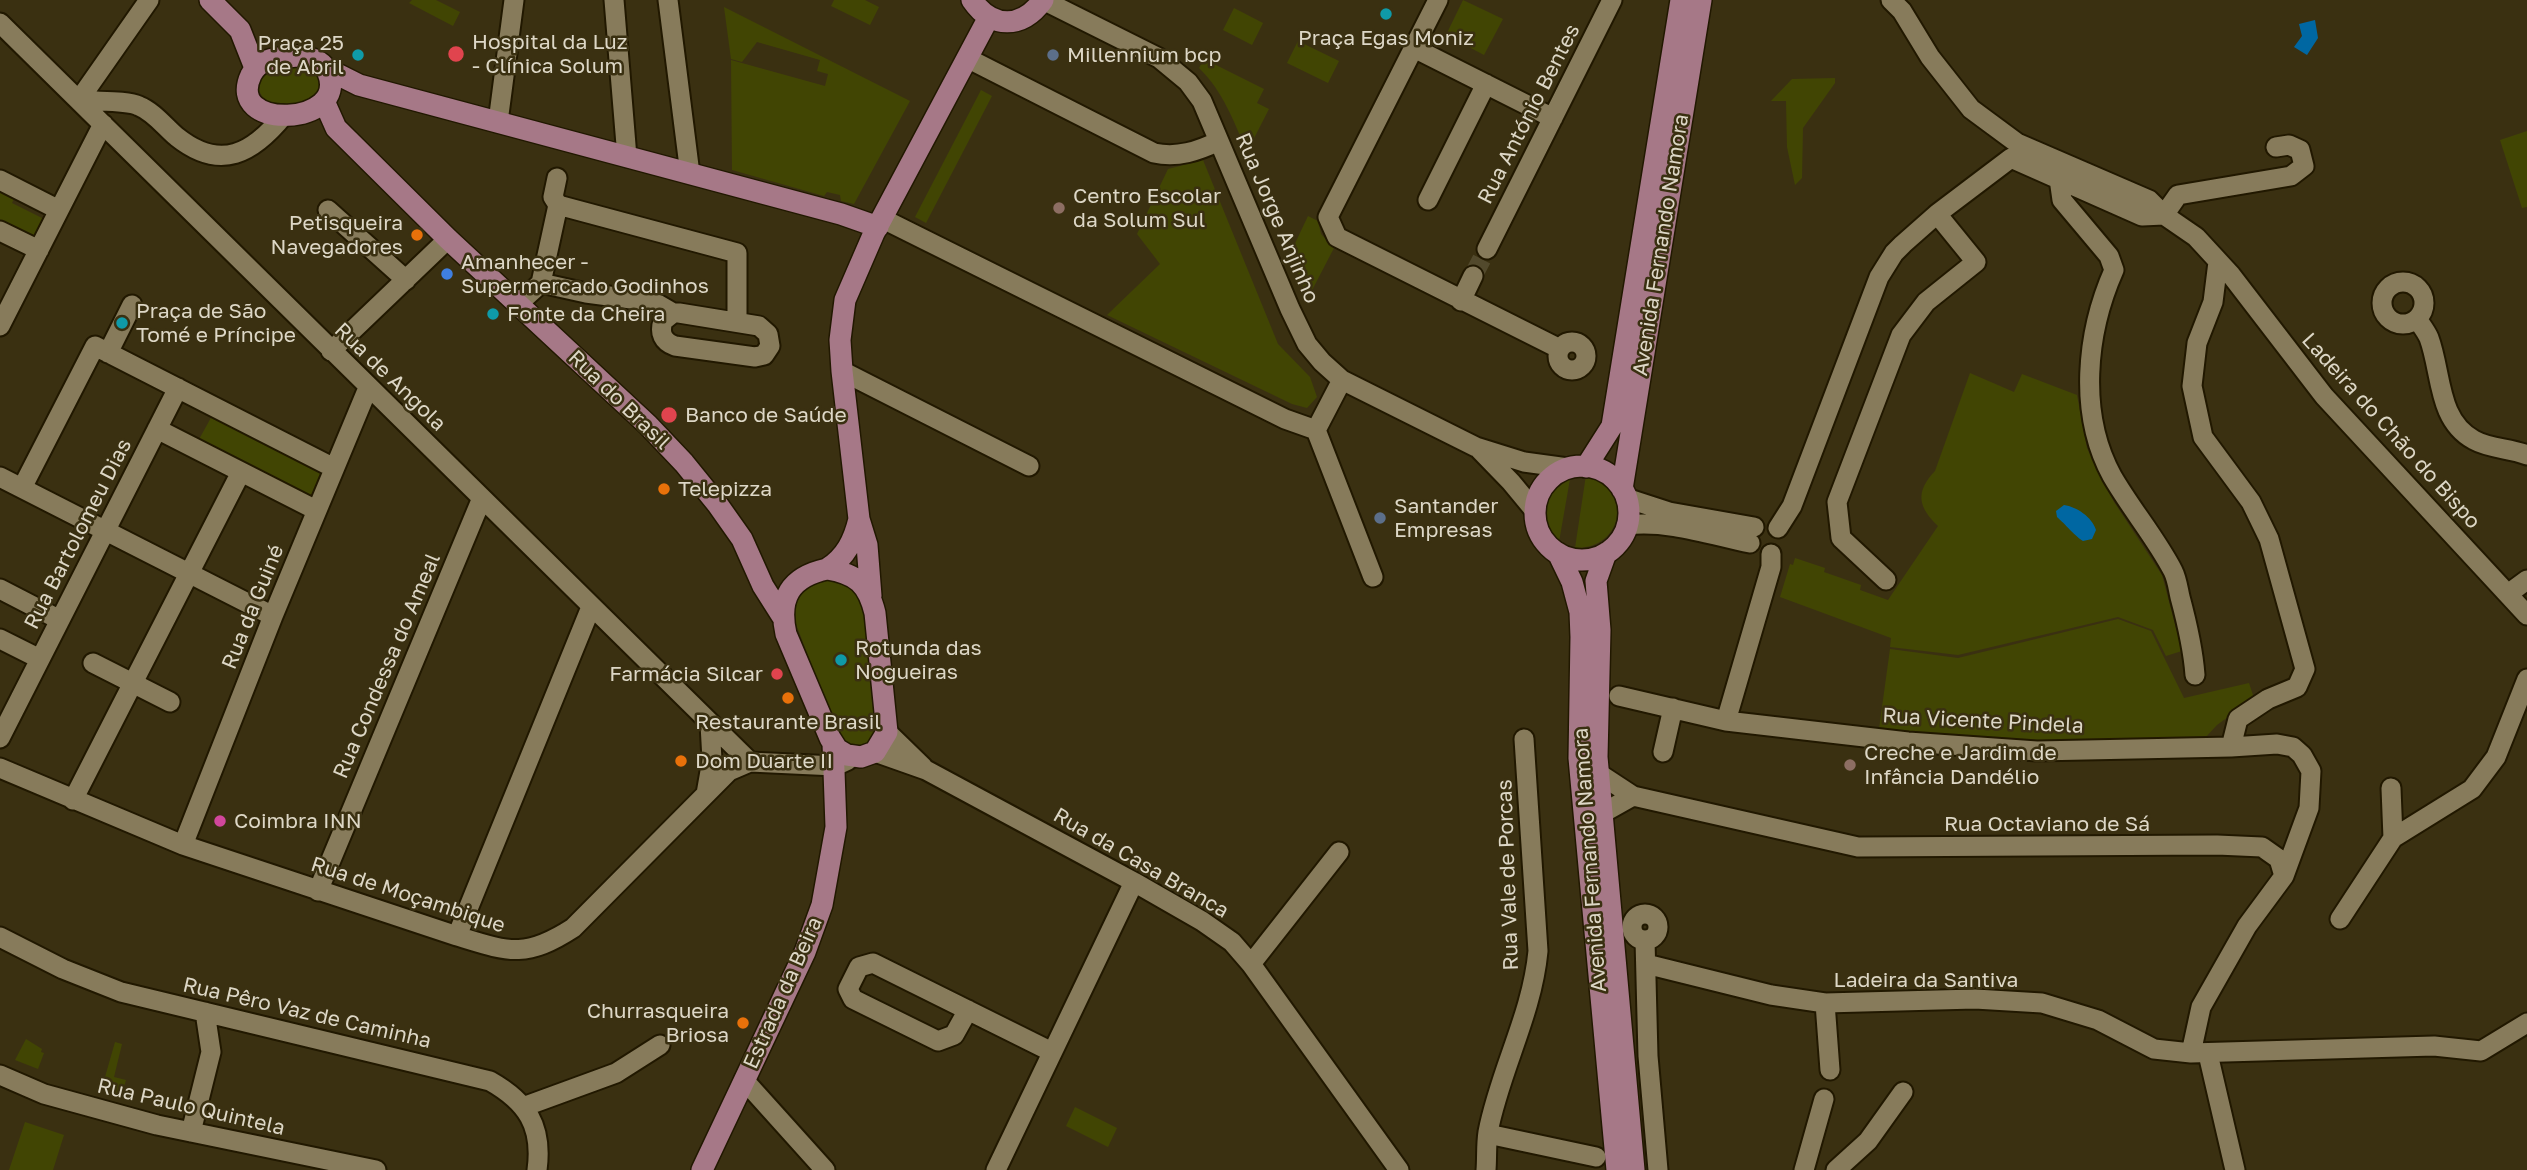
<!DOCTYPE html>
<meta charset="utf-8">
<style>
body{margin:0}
canvas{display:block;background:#3a3011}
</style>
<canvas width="2527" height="1170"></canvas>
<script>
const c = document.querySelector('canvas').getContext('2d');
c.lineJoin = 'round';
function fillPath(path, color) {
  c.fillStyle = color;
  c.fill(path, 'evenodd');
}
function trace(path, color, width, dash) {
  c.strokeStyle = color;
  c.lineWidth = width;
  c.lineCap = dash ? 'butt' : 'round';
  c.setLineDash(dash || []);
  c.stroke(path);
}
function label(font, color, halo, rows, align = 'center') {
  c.font = font + ' "Golos Text",sans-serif';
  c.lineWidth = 5;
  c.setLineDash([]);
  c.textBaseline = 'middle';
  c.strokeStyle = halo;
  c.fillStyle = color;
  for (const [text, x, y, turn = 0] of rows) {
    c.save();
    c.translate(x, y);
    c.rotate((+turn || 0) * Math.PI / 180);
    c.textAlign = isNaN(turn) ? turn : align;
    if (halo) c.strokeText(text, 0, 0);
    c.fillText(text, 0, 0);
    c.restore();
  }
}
const green = new Path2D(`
 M412 0H436L460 12 453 26 409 3Z
 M834 0H865L879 7 870 25 831 6Z
 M1463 0 1503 19 1484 55 1446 35Z
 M724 7 910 101 854 204 841 201 840 195 827 192 824 196 732 170 731 60 825 86 828 74 817 71 820 60 757 42 742 62 731 59Z
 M1234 8 1263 23 1252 45 1223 30Z
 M1298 41 1339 61 1328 83 1287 63Z
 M1204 59 1264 89 1257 103 1269 109 1247 152C1234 122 1223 91 1199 68Z
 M298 67H307L318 75 319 90C306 106 286 105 266 103L258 89C263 68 279 69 298 67Z
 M1835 78V83L1803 128 1802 178 1795 185 1787 147 1786 101H1771L1792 79Z
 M981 90 992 96 926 223 915 217Z
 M2527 131V207L2522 208 2500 140Z
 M1203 160 1278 344 1310 377 1317 397 1307 408 1292 404 1107 315 1160 264 1137 234 1168 169Z
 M0 187 16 194 12 203 46 220 36 240 0 222Z
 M1308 216 1318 221 1321 234 1334 248 1309 296H1307L1290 254Z
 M1970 373 2014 392 2022 374 2077 395 2087 448 2101 477 2114 502 2162 575 2182 651 2166 656 2153 630 2118 617 1958 655 1890 647 1891 638 1780 597 1790 564 1793 565 1795 558 1825 568 1824 572 1861 585 1860 590 1888 600 1938 526C1918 507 1915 492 1935 471Z
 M213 414 322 470 311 502 197 443Z
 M1586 475C1634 489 1624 549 1575 548Z
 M1570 479 1559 542C1538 520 1543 492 1570 479Z
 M828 579C850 583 861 593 866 614L878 725 873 740 858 747 843 741 838 735 793 616C797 594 807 584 828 579Z
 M2118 619 2151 631 2184 698 2249 683 2254 698 2217 725 2204 739 2036 743 1879 729 1890 649 1958 658Z
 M26 1039 42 1049 41 1052 44 1053 38 1069 15 1060Z
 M115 1042 122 1044 114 1077 126 1080 121 1097 101 1091Z
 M1075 1107 1117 1128 1108 1147 1066 1126Z
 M25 1122 64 1135 53 1170H9Z`);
const water = new Path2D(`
 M2315 20 2318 38 2307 55 2294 47 2302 36 2299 24Z
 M2064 505C2077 507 2092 517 2096 530L2092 539 2083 541C2077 538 2064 523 2057 517L2056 511Z`);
const minorTunnel = new Path2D(`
 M1473 276 1487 249`);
const minor = new Path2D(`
 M614 0 627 157
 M668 0 690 174
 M1043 0 1159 58 1188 82 1202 101 1290 309 1307 344 1322 362 1342 380 1476 447 1524 462 1568 468
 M1438 0 1328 217 1337 237 1560 349
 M1891 0 1902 11 1930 57 1971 109 2017 143 2149 200 2164 215 2196 237 2231 275 2324 396 2527 615
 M0 23 750 762
 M1414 48 1553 118
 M967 58 1154 153C1178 158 1198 151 1219 141
 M79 100C96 102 126 100 139 106 154 112 165 127 177 137 221 172 253 153 284 115
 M79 100 149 0
 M498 122 514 0
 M557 178 553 197 558 205
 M2059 179 2062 200 2109 256 2114 270C2086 333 2078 414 2112 476 2131 509 2156 538 2173 571 2177 579 2178 588 2180 597 2187 623 2193 648 2195 675
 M0 180 59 210
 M1428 200 1486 84
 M328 210 406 280
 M2164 215 2178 195 2291 176 2304 166 2300 150 2289 145 2276 147
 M883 219 1285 419 1316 430
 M0 231 39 250
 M1487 249 1612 0
 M2218 262 2213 302 2197 343 2192 386 2203 437 2251 502 2269 539 2305 669 2297 687 2268 699 2238 719 2231 747
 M2382 303a21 21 0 1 1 42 0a21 21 0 1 1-42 0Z
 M541 283 558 205 737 253V322
 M1461 301 1473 276
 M518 304 541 283 586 293 654 302 673 313
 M673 313H679L759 326 768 334 770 346 764 355 755 357 675 346C663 342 659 333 663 321Z
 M2417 319C2421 325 2426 331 2429 338 2442 373 2437 420 2474 440 2490 449 2510 448 2527 455
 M0 326 103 124
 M1558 356a14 14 0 1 1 28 0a14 14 0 1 1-28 0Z
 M331 351 448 239
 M108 353 132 305
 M842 371 1029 466
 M1342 380 1316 430 1373 577
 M157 429 316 510
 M1480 450 1511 482 1535 511
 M0 477 273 616
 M22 488 95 346 334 468
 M1626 498 1669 512 1754 527
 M1627 525C1668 520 1711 535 1750 543
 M1778 528 1792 506 1879 277 1894 253 1903 244 1937 214 2011 158 2142 216 2164 215
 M1886 580 1841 538 1837 502 1901 335 1926 302 1976 262 1937 214
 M0 589 60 620
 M2508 594 2527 580
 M0 639 40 659
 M93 663 170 702
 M1619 696 1726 721 1908 742 2037 751 2231 747 2277 744 2293 747 2302 755 2311 771 2309 808 2284 876
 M1726 721 1771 567V554
 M887 732 923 767
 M0 738 178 388
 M875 752 926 770 1134 882 1202 921 1232 942 1251 964 1399 1170
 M1663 752 1673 708
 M0 768 183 845 457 936C509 952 525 959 573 928L729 771 750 762 835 766 848 760
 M1598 773 1633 796
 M2391 788 2393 838
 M706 794 712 760 710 724
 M73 800 241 472
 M1601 814 1633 796 1858 847 2217 845 2262 847 2279 859 2284 876 2247 926 2201 1007 2191 1053
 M183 845 273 616 368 388
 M318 891 482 498
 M1632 927a13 13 0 1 1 26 0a13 13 0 1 1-26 0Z
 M2340 919 2393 838 2472 789 2496 757 2527 679
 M457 936 591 607
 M0 937 63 969 121 992 490 1081C527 1102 543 1126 537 1170
 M1645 940 1648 1056 1658 1170
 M1251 964 1339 852
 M1646 964 1771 995 1825 1003 1975 999 2042 1003 2098 1020 2154 1049 2191 1053 2434 1046 2481 1051 2527 1023
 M1825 1003 1830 1070
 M968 1010 954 1035 938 1041 853 999 848 989 859 967 873 963 1052 1052
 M2208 1054 2235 1170
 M0 1075 44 1094 157 1125 376 1170
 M744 1080 825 1170
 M523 1107 616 1073 660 1045
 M191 1132 211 1052 205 1012
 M1488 1134 1596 1157
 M996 1170 1134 882
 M1486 1170C1487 1158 1486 1144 1488 1132 1500 1070 1532 1015 1538 951L1524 739
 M1804 1170 1824 1099
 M1836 1170 1868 1141 1903 1092`);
const major = new Path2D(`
 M210 0 240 30 255 68
 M972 0C992 29 1022 29 1043 0
 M298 56C310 57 323 60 328 73 350 126 224 132 251 75 259 57 280 58 298 56Z
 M327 69 359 85 841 214 878 227
 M324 101 336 128 448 239 648 425 684 463 718 505 742 539 763 586 782 616
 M1535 513a47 47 0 1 1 94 0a47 47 0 1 1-94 0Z
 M1586 467 1612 426 1681 0
 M1622 489 1701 0
 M1558 553 1572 582 1580 612 1581 637 1579 758 1617 1170
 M1606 553 1596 581 1600 630 1597 757 1634 1170
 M827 569C857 574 868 584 875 613L887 732 875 752 861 757 847 755 837 749 830 738 786 634C778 598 790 577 827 569Z
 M827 569C846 557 854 540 859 519
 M871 596 867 545 859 519 842 371 840 340 845 300 874 233 989 17
 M702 1170 805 952 822 905 836 827 833 743`);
const markers = [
 [1386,14,7,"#0f9aa8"],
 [456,54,9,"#e0444e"],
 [358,55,7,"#0f9aa8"],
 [1053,55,7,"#5c6f8a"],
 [1059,208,7,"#8d6e63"],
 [417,235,7,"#e8710a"],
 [447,274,7,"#3f7fe0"],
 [493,314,7,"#0f9aa8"],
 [122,323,7,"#0f9aa8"],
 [669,415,9,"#e0444e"],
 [664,489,7,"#e8710a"],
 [1380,518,7,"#5c6f8a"],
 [841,660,7,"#0f9aa8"],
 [777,674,7,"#e0444e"],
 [788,698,7,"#e8710a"],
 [681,761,7,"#e8710a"],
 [1850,765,7,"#8d6e63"],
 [220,821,7,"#d1479c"],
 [743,1023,7,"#e8710a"]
];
const poiNames = [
 ["Praça Egas Moniz",1386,38,"center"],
 ["Hospital da Luz",472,42],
 ["- Clínica Solum",472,66],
 ["Praça 25",344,43,"right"],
 ["de Abril",344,67,"right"],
 ["Millennium bcp",1067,55],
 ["Centro Escolar",1073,196],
 ["da Solum Sul",1073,220],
 ["Petisqueira",403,223,"right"],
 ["Navegadores",403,247,"right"],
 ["Amanhecer -",461,262],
 ["Supermercado Godinhos",461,286],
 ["Praça de São",136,311],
 ["Tomé e Príncipe",136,335],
 ["Fonte da Cheira",507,314],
 ["Banco de Saúde",685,415],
 ["Telepizza",678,489],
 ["Santander",1394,506],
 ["Empresas",1394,530],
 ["Rotunda das",855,648],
 ["Nogueiras",855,672],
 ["Farmácia Silcar",763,674,"right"],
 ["Restaurante Brasil",788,722,"center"],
 ["Creche e Jardim de",1864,753],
 ["Infância Dandélio",1864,777],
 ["Dom Duarte II",695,761],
 ["Coimbra INN",234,821],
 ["Churrasqueira",729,1011,"right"],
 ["Briosa",729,1035,"right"]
];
const streetNames = [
 ["Rua António Bentes",1529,114,-63],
 ["Rua Jorge Anjinho",1277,218,67],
 ["Avenida Fernando Namora",1661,245,-81],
 ["Rua de Angola",390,377,44],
 ["Rua do Brasil",619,400,44],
 ["Ladeira do Chão do Bispo",2391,431,48],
 ["Rua Bartolomeu Dias",78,534,-63],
 ["Rua da Guiné",253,607,-68],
 ["Rua Condessa do Ameal",387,666,-67],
 ["Rua Vicente Pindela",1983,721,3],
 ["Rua Octaviano de Sá",2047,824],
 ["Avenida Fernando Namora",1590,860,-94],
 ["Rua da Casa Branca",1141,863,30],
 ["Rua Vale de Porcas",1508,875,-92],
 ["Rua de Moçambique",408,895,18],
 ["Ladeira da Santiva",1926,980],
 ["Estrada da Beira",783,993,-66],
 ["Rua Pêro Vaz de Caminha",307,1013,13],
 ["Rua Paulo Quintela",191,1107,13]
];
fillPath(green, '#414503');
fillPath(water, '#0067a2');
trace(minorTunnel, '#52492c', 19, [19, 10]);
trace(minor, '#211800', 23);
trace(major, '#211800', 24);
trace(minor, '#877b5b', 19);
trace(major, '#a67887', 21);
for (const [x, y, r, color] of markers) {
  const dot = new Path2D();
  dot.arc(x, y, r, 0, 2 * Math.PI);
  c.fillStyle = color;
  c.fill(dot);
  trace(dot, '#3a3011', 2.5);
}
label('21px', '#ddd7c6', '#3a3011', poiNames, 'left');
label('21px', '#ddd7c6', '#3a3011', streetNames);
</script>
